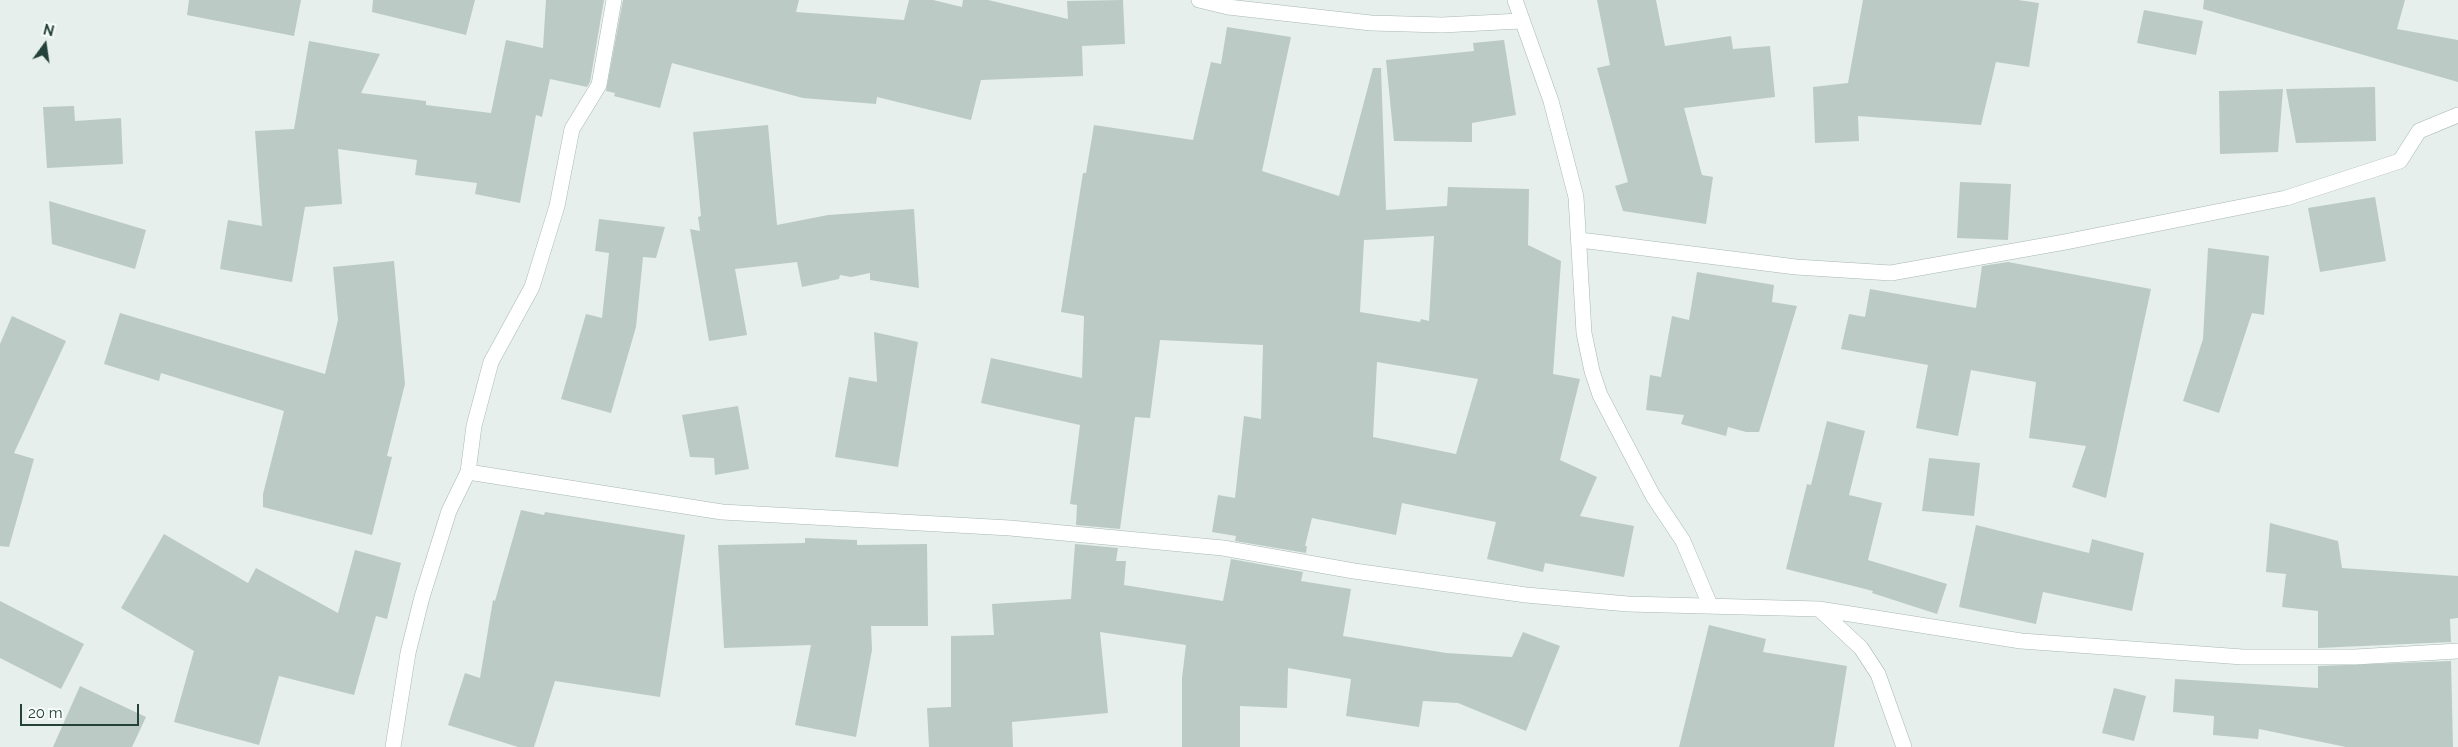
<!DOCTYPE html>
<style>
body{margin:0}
#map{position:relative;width:2458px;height:747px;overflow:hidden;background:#e6efeb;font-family:Raleway,sans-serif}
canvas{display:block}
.north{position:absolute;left:20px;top:20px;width:50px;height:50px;-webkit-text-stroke:4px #f7fbf9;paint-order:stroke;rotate:14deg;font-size:14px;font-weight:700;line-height:20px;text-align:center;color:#24423a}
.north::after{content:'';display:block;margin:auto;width:18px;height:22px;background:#24423a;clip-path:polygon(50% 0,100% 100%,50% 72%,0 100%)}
.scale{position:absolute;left:20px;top:704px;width:119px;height:22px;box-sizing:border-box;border:2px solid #24423a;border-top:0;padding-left:6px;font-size:15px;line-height:18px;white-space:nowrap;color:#24423a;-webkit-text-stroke:4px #f7fbf9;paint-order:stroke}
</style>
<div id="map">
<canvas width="2458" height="747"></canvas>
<div class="north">N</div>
<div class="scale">20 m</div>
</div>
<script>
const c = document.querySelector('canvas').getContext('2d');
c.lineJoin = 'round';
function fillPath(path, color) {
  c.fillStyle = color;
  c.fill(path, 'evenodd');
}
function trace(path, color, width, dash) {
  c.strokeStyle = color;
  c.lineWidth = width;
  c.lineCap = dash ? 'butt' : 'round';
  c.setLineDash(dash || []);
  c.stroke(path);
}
const building = new Path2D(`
 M189 0H301L294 36 187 15Z
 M373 0H475L466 35 372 12Z
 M546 0H604L590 82 587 87 550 79 542 117 536 115 520 203 475 194 477 183 415 175 417 160 338 149 342 204 305 207 292 282 220 269 228 220 262 226 255 131 294 129 309 41 380 54 361 93 426 101V105L491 113 506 40 543 48Z
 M623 0H799L796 12 904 20 909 0H933L962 7 963 0H988L1068 19 1067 1 1123 0 1125 44 1082 46 1083 76 981 80 971 120 877 97 876 104 803 98 672 63 660 108 614 96 615 93 606 91Z
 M1597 0H1656L1665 46 1731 36 1733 49 1770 46 1775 97 1684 108 1702 175 1713 177 1706 224 1623 211 1615 186 1628 182 1597 68 1610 65Z
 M1863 0H2018L2039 3 2029 67 1996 62 1981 125 1858 116 1859 141 1815 143 1813 87 1848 83Z
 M2204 0H2405L2397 29 2458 40V82L2203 9Z
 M2144 10 2203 21 2196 55 2137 43Z
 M1227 27 1291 37 1262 171 1339 196 1373 68H1381L1386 210 1447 206 1448 187 1529 189 1528 245 1561 261 1553 374 1580 379 1560 460 1597 477 1580 516 1634 526 1624 577 1545 563 1543 572 1487 559 1496 522 1402 503 1396 535 1312 518 1305 546H1307L1306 553 1235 541 1236 536 1212 532 1218 495 1235 498 1244 416 1261 419 1263 345 1160 340 1150 418 1135 417 1120 529 1076 525 1077 505 1070 504 1080 425 981 403 991 358 1082 378 1084 316 1061 312 1083 173H1086L1094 125 1193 140 1211 62 1221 64ZM1434 236 1429 321 1421 319 1420 322 1360 312 1364 240ZM1377 362 1478 379 1456 454 1373 437Z
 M1504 40 1516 115 1472 123V142L1394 141 1386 60 1474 51 1473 43Z
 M2375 87 2376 141 2296 143 2286 89Z
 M2283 89 2278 152 2220 154 2219 91Z
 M74 106 75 121 121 118 123 164 47 168 43 107Z
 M768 125 777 225 828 215 914 209 919 288 870 280V273L851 277 840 275 839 279 802 287 797 262 735 269 747 335 709 341 690 229 700 231 698 217 701 216 693 132Z
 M1960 182 2011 184 2008 240 1957 238Z
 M2375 197 2386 261 2320 272 2308 208Z
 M49 201 146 230 135 269 52 244Z
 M599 219 665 227 656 258 643 257 636 327 611 413 561 399 586 314 602 318 609 253 595 251Z
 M2208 248 2269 256 2264 315 2252 313 2219 413 2183 401 2203 339Z
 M394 261 405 384 387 456 392 457 372 535 263 507V494L284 411 161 373 159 381 104 364 120 313 325 374 338 320 333 267Z
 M2008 262 2151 289 2106 498 2072 487 2086 446 2029 438 2036 382 1971 370 1958 436 1916 428 1928 365 1841 349 1849 314 1865 317 1870 289 1976 308 1982 266Z
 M1697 272 1774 285 1772 302 1797 306 1759 432H1746L1728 427 1726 436 1681 424 1684 415 1646 410 1650 375 1661 377 1672 316 1689 320Z
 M12 316 66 341 14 453 34 459 9 547 0 546V344Z
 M874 332 918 342 898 467 835 457 849 377 877 382Z
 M738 406 749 469 715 475 714 458 690 457 682 415Z
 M1827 421 1865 431 1849 495 1882 503 1868 560 1947 584 1937 614 1872 593 1873 591 1786 569 1807 484 1811 485Z
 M1929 458 1980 463 1974 516 1922 511Z
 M521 510 544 515 545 512 685 535 660 697 555 681 534 747H518L448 725 465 673 480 678 493 600 495 601Z
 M2270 523 2338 541 2342 568 2458 576V618L2450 619 2451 642 2318 648V611L2282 607 2286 574 2266 572Z
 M1976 525 2089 553 2092 539 2144 553 2132 611 2043 592 2036 624 1959 607Z
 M164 534 248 583 256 568 338 613 355 550 401 563 387 619 376 616 354 695 279 676 259 745 174 722 194 651 121 608Z
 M805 538 857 540V545L927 544 928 626H871L872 650 856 737 795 725 811 645 724 648 718 545 805 543Z
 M1075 544 1118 548 1116 561H1126L1124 585 1223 601 1231 559 1303 572 1301 581 1351 589 1343 636 1446 653 1512 657 1523 632 1560 646 1526 731 1458 703 1423 701 1419 727 1346 716 1351 679 1288 668 1287 708 1240 706V747H1182V678L1186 645 1100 632 1108 713 1012 722 1013 747H929L927 708 951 707V636L994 635 992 604 1071 599Z
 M0 601 84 644 61 689 0 658Z
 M1709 625 1766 639 1763 652 1847 666 1834 747H1679Z
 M2451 661 2453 747H2346L2259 729 2258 739 2213 735 2214 716 2173 712 2175 679 2318 688V666Z
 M80 686 146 717 132 747H53Z
 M2114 688 2146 696 2134 741 2102 733Z`);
const minor = new Path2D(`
 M1199 0 1228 7 1371 23 1442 25 1521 21
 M1515 0 1551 101 1576 197 1584 333 1592 371 1600 395 1653 496 1683 541 1710 605
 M1580 240 1796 267 1891 273 2065 242 2286 198 2400 161 2419 131 2458 115
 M468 472 722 512 1010 528 1223 548 1354 571 1526 595 1628 604 1819 609 1861 648 1878 674 1904 747
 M1819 609 2021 641 2243 657H2355L2458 651
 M393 747 408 653 422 597 449 511 468 472 474 426 491 362 532 287 557 206 572 129 599 85 614 0`);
fillPath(building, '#bbcac4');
trace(minor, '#a8b8b2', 16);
trace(minor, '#fff', 15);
</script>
